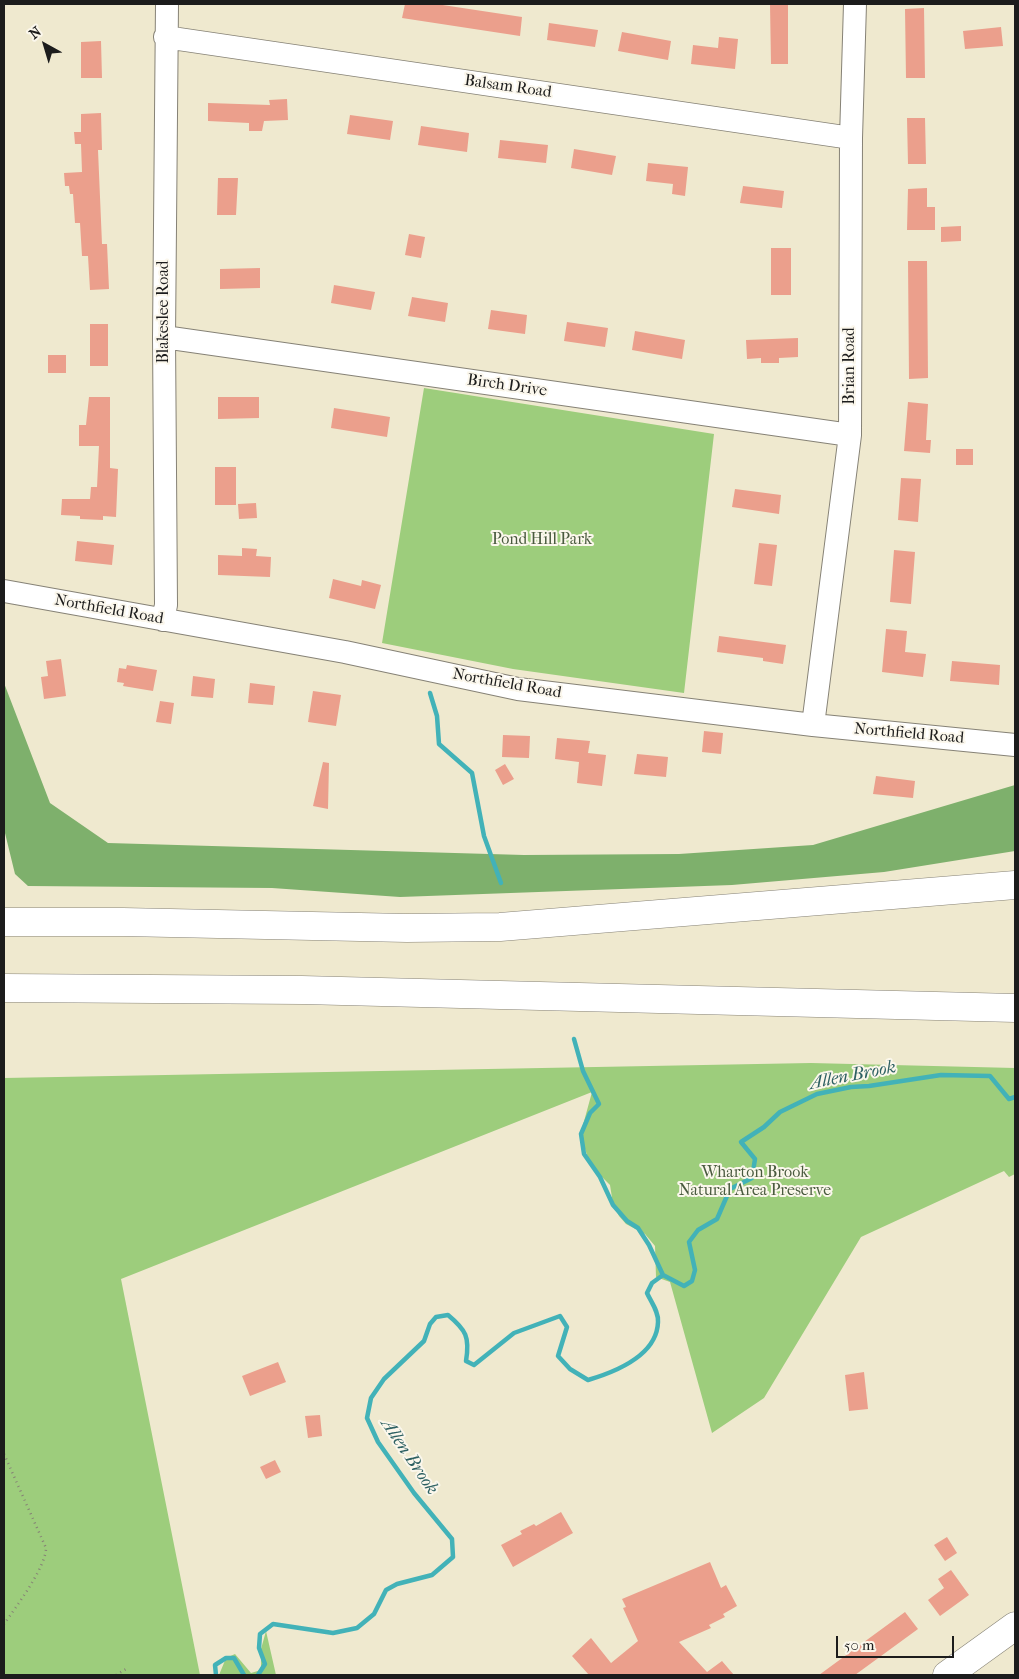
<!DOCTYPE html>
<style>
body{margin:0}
#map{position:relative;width:1019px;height:1679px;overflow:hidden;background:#efe9cf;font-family:"IM FELL French Canon",serif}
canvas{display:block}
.frame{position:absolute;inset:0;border:5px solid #1c1c1c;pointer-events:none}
.north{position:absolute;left:20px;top:20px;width:50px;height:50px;-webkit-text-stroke:4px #fbf7ec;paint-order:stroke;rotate:321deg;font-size:14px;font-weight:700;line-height:20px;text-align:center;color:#1c1c1c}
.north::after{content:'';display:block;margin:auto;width:18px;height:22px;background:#1c1c1c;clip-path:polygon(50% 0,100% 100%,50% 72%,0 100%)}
.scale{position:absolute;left:836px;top:1636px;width:118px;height:22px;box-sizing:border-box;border:2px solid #1c1c1c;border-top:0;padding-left:6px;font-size:15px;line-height:18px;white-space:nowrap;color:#1c1c1c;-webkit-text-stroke:4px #fbf7ec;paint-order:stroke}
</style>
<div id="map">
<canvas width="1019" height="1679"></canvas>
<div class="frame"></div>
<div class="north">N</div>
<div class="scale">50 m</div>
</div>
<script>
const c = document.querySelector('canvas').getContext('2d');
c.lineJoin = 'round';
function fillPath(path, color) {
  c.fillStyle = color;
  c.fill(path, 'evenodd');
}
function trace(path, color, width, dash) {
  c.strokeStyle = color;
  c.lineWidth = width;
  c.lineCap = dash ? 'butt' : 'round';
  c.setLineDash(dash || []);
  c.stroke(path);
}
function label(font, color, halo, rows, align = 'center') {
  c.font = font + ' "IM FELL French Canon",serif';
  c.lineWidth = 4;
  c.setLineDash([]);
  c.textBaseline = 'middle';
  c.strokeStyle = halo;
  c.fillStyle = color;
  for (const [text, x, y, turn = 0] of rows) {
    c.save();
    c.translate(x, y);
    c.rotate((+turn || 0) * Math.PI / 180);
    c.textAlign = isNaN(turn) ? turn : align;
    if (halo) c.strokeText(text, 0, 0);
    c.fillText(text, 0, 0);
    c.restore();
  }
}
const green = new Path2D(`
 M424 388 714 434 684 693 513 669 382 643Z
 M811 1063 1015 1068V1174L1009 1177 1004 1171 861 1237 764 1398 712 1433 670 1282 656 1277 655 1246 645 1234 626 1224 619 1216 613 1204 610 1185 592 1167 588 1158 583 1143V1125L592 1092 121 1279 200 1675H4V1078Z
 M266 1631 276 1675H219L226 1658 235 1654 251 1673 261 1670V1649Z`);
const forest = new Path2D(`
 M4 683 50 803 108 843 524 855 679 854 813 845 1015 785V851L884 872 732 885 400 897 272 888 28 886 15 874 4 829Z`);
const stream = new Path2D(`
 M430 693 437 716 439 744 472 773 484 836 501 883
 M574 1039 583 1071 599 1104 590 1113 581 1134 584 1154 600 1177 613 1205 627 1221 638 1228 649 1245 663 1275
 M216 1675 215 1665 226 1658H234L244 1675
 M258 1675 265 1664 259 1648 260 1634 273 1624 333 1633 357 1628 374 1614 386 1590 397 1584 432 1575 453 1557 452 1539 414 1493 378 1442 367 1418 371 1398 384 1379 424 1341 430 1324 436 1317 448 1315C466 1330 470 1337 466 1361L474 1365 514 1333 560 1316 567 1327 558 1356 570 1369 588 1380C615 1372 657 1355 658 1322 659 1312 651 1302 647 1293L652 1283 663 1275 684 1286 692 1281 695 1270 689 1242 698 1230 717 1219 730 1189 752 1178 755 1159 741 1142 764 1127 780 1112 817 1094 851 1087 869 1086 941 1075 990 1076 1009 1099 1015 1097`);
const building = new Path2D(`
 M405 4H436L522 17 520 36 402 18Z
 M770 4H788V64H771Z
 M924 8 925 78H906L905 9Z
 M549 23 598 30 595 47 547 40Z
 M1001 27 1003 46 965 49 963 31Z
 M622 32 671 41 668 60 618 51Z
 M719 37 738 39 735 69 691 64 693 45 718 48Z
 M101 41 102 78H81V42Z
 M287 99 288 120 264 121 262 131H249V123L208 121V103L270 105 269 100Z
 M101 113 102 150H98L102 244H107L109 289 90 290 88 256H82L80 223H75L73 194H70L69 186H65L64 173 82 172 81 144H75L74 132H81V114Z
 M350 115 393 121 390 140 347 134Z
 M907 118H925L926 164H908Z
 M421 126 469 133 467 152 418 145Z
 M500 140 548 145 546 163 498 158Z
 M574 149 616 156 612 175 571 168Z
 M648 163 688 167 685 196 672 194 673 184 646 181Z
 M218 178H238L236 215H217Z
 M743 186 784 191 782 208 740 203Z
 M927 188V207H935V230H907L908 189Z
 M961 226V241L941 242V227Z
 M409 234 425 237 421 258 405 255Z
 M771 248H791V295H771Z
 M908 261H927L928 378 909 379Z
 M260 268V288L220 289V269Z
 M334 285 375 292 371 310 331 303Z
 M412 297 448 303 445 322 408 316Z
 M491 310 527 315 525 334 488 329Z
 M567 322 608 328 605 347 564 341Z
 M90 324H108V366H90Z
 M635 331 685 340 682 359 632 350Z
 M798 338V357L779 358V363H761V358L747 359 746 340Z
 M48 355H66V373H48Z
 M89 397H110V468L118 469 116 517 103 516V520L80 519V516L61 515 62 499H90L91 487H97L99 446H79V425H86Z
 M218 397H259V418L218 419Z
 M908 402 928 404 926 440H931L930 453 904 451Z
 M334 408 390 417 387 437 331 428Z
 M956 449H973V465H956Z
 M215 467H236V505H215Z
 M901 478 921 479 918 522 898 520Z
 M735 489 781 495 779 514 732 507Z
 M256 503 257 518 239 519 238 504Z
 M77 541 114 545 112 565 75 561Z
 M759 543 777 545 772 586 754 584Z
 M242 548 257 549 256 556 271 557 270 577 218 575V555L242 556Z
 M894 550 915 552 911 604 890 602Z
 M333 579 361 586 362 580 381 585 375 609 329 598Z
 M886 629 907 631 905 652 926 654 923 677 882 672Z
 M719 636 786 645 783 664 763 661V658L717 652Z
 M61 659 66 696 44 699 41 677 48 676 46 661Z
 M952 661 1000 665 999 685 950 681Z
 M127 665 157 670 153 691 123 686 124 683 117 682 119 668 126 669Z
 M193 676 215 679 213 698 191 696Z
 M250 683 275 686 273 705 248 703Z
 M313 691 341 695 336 726 308 722Z
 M160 701 174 703 171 724 156 722Z
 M704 731 723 733 721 754 702 752Z
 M503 735 530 736 529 758 502 757Z
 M557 738 590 741 588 753 606 755 602 786 577 783 579 762 555 759Z
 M637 754 668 757 666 777 634 774Z
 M323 762 329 763 328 809 313 806Z
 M505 764 514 779 503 785 495 770Z
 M876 776 915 781 913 798 873 794Z
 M278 1362 286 1382 250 1396 242 1376Z
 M864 1372 868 1409 849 1411 845 1375Z
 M320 1415 322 1436 308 1438 305 1416Z
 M275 1460 281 1472 266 1479 260 1467Z
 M561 1512 573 1533 513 1567 501 1545 522 1534 520 1531 534 1524 536 1526Z
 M947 1537 957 1553 945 1561 934 1545Z
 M710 1562 721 1588 726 1585 737 1606 723 1614 725 1617 709 1625 711 1628 679 1642 707 1672 722 1661 734 1675H589L572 1656 591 1638 611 1663 638 1641 623 1608 626 1607 622 1599Z
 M951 1570 969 1595 940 1616 928 1600 944 1588 938 1579Z
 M905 1612 918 1629 855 1675H819Z`);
const path = new Path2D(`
 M4 1454 46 1548C46 1567 16 1607 4 1624
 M116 1675 126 1669`);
const minor = new Path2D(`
 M165 37 851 138
 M164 337 850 435
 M4 591 345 652 518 689 813 725 1015 745
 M163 620 166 605 164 337 167 4
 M813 725 850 435 851 138 855 4`);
const major = new Path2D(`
 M947 1675 1015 1626`);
const highway = new Path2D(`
 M4 922H123L407 928 500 927 1015 885
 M4 988 302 990 1015 1008`);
const streetNames = [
 ["Balsam Road",508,87,8],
 ["Blakeslee Road",164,312,-90],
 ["Brian Road",850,366,-90],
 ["Birch Drive",507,386,8],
 ["Northfield Road",109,610,10],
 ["Northfield Road",507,684,10],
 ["Northfield Road",909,734,5]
];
const parkNames = [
 ["Pond Hill Park",542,540],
 ["Wharton Brook",755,1173],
 ["Natural Area Preserve",755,1191]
];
const waterNames = [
 ["Allen Brook",853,1076,-11],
 ["Allen Brook",409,1457,56]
];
fillPath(green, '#9dcd7c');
fillPath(forest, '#7eb06c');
trace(stream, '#42b2b8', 4.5);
fillPath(building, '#eb9f8c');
trace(minor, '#868276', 24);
trace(major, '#868276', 29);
trace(highway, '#868276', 29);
trace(path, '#868276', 2.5, [1, 4]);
trace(minor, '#fff', 22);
trace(major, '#fff', 28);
trace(highway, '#fff', 28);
label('16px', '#1c1c1c', '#fbf7ec', streetNames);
label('16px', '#495a3e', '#fbf7ec', parkNames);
label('italic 18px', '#2d6062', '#fbf7ec', waterNames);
</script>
